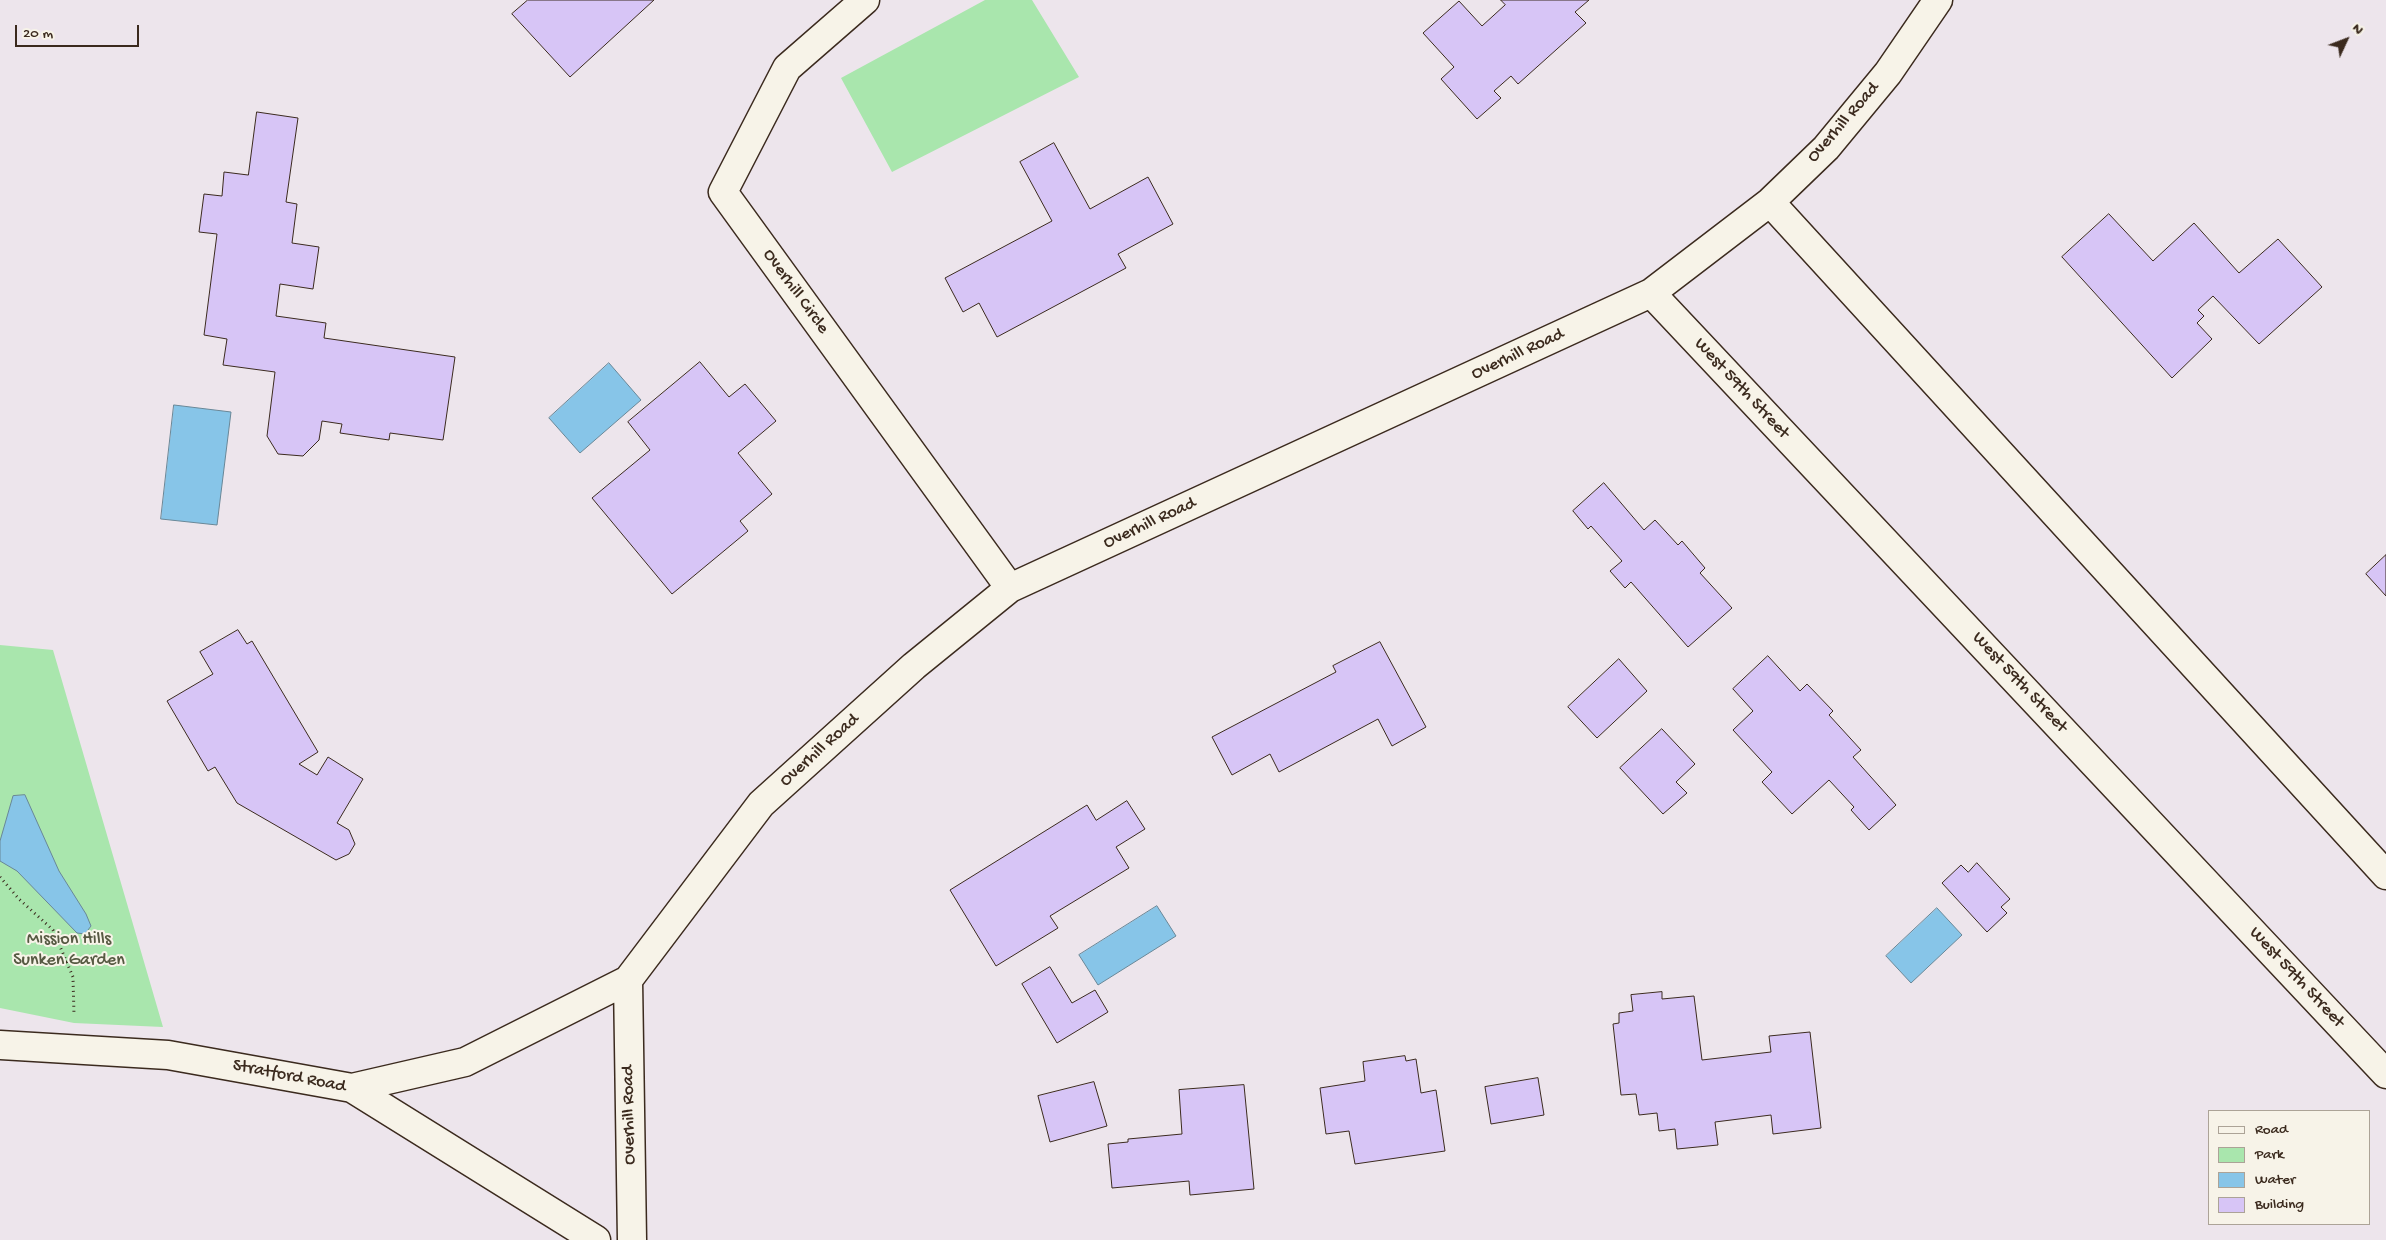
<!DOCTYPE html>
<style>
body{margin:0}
#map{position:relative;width:2386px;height:1240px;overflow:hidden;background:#ede5ec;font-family:"Gochi Hand",sans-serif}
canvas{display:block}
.legend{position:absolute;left:2208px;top:1110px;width:162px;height:115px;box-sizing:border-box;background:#f7f3e8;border:1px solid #aca397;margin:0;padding:6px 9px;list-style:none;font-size:15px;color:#3b2a1e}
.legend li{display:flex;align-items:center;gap:10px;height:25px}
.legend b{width:25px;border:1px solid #aca397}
.north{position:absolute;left:2321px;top:15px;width:50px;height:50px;-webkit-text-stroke:4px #f7f3e8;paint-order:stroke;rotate:47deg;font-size:14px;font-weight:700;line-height:20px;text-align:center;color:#3b2a1e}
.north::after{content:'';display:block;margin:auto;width:18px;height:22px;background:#3b2a1e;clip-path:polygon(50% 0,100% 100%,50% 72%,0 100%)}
.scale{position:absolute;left:15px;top:25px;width:124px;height:22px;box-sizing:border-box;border:2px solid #3b2a1e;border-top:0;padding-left:6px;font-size:15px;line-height:18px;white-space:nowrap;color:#3b2a1e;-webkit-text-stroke:4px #f7f3e8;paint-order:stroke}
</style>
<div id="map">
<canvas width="2386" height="1240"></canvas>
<ul class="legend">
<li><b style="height:6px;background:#f7f3e8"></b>Road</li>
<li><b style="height:14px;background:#a9e6ad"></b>Park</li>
<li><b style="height:14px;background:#87c5e8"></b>Water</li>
<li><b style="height:14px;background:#d7c5f6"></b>Building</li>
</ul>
<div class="north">N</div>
<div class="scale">20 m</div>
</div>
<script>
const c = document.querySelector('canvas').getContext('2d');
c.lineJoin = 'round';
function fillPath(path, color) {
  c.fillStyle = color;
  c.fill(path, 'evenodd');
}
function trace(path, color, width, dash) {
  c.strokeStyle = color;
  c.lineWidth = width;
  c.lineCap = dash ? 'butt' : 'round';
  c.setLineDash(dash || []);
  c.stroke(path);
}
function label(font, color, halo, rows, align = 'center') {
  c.font = font + ' "Gochi Hand",sans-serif';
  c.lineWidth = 4;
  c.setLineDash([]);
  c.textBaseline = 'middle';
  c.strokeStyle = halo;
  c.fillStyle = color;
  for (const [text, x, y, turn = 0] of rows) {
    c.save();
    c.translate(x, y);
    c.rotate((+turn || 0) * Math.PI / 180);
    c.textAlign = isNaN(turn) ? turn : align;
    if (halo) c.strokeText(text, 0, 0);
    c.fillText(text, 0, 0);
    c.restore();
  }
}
const green = new Path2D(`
 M985 0H1032L1079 77 892 172 841 78Z
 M0 645 53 650 163 1027 74 1023 0 1008Z`);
const water = new Path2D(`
 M609 363 641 400 580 453 549 418Z
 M174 405 231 412 217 525 161 519Z
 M25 795 59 871 86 914 91 926 85 934 77 933 17 871 0 861V841L13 796Z
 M1157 906 1176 936 1098 985 1079 955Z
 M1937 908 1962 935 1911 983 1886 956Z`);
const building = new Path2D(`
 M528 0H654L570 77 512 14Z
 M1501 0H1589L1575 12 1586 23 1518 84 1511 76 1494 91 1501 98 1477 119 1441 79 1454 67 1423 33 1459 1 1482 26 1505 5Z
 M257 112 298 118 286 202 297 204 292 243 319 247 313 289 280 284 276 316 326 323 324 338 455 357 443 440 390 433 389 440 340 433 342 424 322 421 319 440 303 456 278 454 267 436 275 372 223 365 227 339 204 335 217 234 199 232 204 194 222 196 224 172 248 175Z
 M1054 143 1090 209 1148 177 1173 224 1118 254 1126 268 997 337 979 303 963 312 945 278 1052 221 1020 162Z
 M2109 214 2153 261 2194 223 2239 273 2278 239 2322 287 2259 344 2213 296 2198 310 2204 316 2197 323 2212 339 2172 378 2062 257Z
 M700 362 729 397 745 384 776 421 738 453 772 494 740 521 748 531 672 594 592 498 650 450 628 422Z
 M1604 483 1644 530 1655 520 1678 545 1682 541 1705 568 1700 573 1732 608 1688 647 1631 582 1625 588 1610 571 1622 561 1591 526 1588 529 1573 511Z
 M2386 555V596L2366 574Z
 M238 630 247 644 252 641 318 752 299 764 317 775 328 757 363 779 337 823 349 830 355 844 349 854 336 860 237 803 215 767 208 771 167 701 213 674 200 652Z
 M1380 642 1426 727 1392 746 1378 719 1279 772 1270 754 1232 775 1212 737 1336 672 1333 666Z
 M1768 656 1800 691 1807 684 1833 711 1829 715 1861 750 1853 757 1896 805 1869 830 1851 810 1854 807 1829 780 1792 814 1762 782 1772 772 1733 730 1753 711 1733 689Z
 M1619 659 1647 691 1597 738 1568 707Z
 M1662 729 1695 764 1676 782 1687 793 1663 814 1620 768Z
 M1127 801 1145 829 1116 847 1129 868 1050 916 1058 928 996 966 950 890 1087 805 1096 820Z
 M1977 863 2010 899 2001 907 2007 913 1987 932 1942 883 1961 865 1968 872Z
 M1050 967 1072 1003 1095 990 1108 1012 1057 1043 1022 984Z
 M1662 992V999L1694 996 1702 1060 1771 1052 1769 1036 1810 1032 1821 1128 1773 1134 1771 1115 1715 1122 1718 1145 1677 1149 1675 1129 1659 1131 1657 1113 1639 1115 1636 1094 1621 1095 1613 1024 1619 1023V1013L1633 1011 1631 995Z
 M1405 1056 1406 1061 1416 1059 1421 1093 1436 1090 1445 1151 1355 1164 1349 1131 1326 1134 1320 1088 1365 1081 1363 1062Z
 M1538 1078 1544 1115 1491 1124 1485 1087Z
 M1094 1082 1107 1126 1050 1142 1038 1096Z
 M1244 1085 1254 1189 1190 1195 1189 1181 1112 1188 1108 1144 1128 1142V1139L1182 1134 1179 1090Z`);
const path = new Path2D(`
 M0 877 19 899 53 930 73 977 74 1015
 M66 962 114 960`);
const street = new Path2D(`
 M865 0 787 68 723 192 1010 588
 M1770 202 2386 875
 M1651 293 2386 1074
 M0 1045 168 1055 352 1088 596 1240
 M352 1088 465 1062 628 980
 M632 1240 628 980 761 804 914 666 1010 588 1651 293 1770 202 1826 148 1888 73 1938 0`);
const streetNames = [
 ["Overhill Road",1844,123,-49],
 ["Overhill Circle",795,292,54],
 ["Overhill Road",1518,355,-25],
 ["West 59th Street",1741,389,47],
 ["Overhill Road",1150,524,-25],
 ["West 59th Street",2019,683,47],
 ["Overhill Road",820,751,-42],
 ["West 59th Street",2296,978,47],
 ["Stratford Road",289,1077,11],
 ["Overhill Road",630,1115,-91]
];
const parkNames = [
 ["Mission Hills",69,940],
 ["Sunken Garden",69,961]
];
fillPath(green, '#a9e6ad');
fillPath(water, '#87c5e8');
trace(water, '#698797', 1);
fillPath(building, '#d7c5f6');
trace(building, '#3b2a1e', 1);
trace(street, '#3b2a1e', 31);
trace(path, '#3b2a1e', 3, [1, 4]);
trace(street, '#f7f3e8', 28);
label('18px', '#3b2a1e', '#f7f3e8', streetNames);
label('18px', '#565942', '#f7f3e8', parkNames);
</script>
